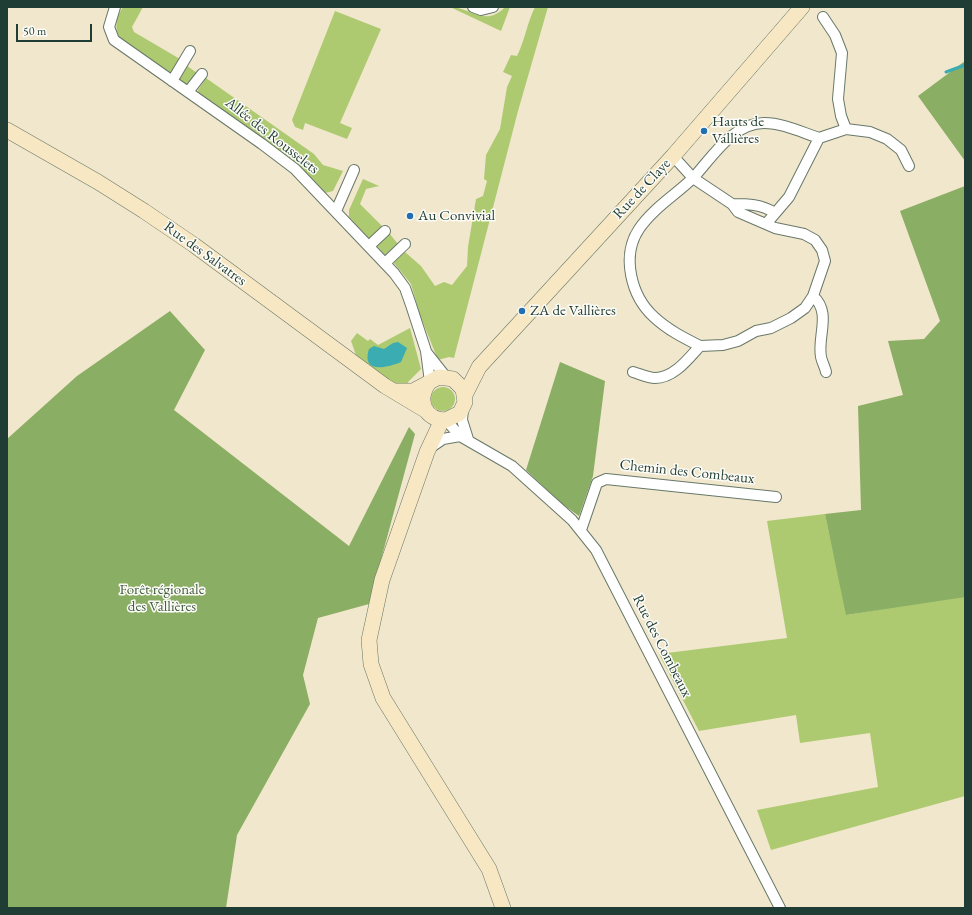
<!DOCTYPE html>
<meta charset="utf-8">
<style>
body{margin:0}
#map{position:relative;width:972px;height:915px;overflow:hidden;background:#f1e7cc;font-family:"EB Garamond",serif}
canvas{display:block}
.frame{position:absolute;inset:0;border:8px solid #1f3d34;pointer-events:none}
.scale{position:absolute;left:16px;top:24px;width:76px;height:18px;box-sizing:border-box;border:2px solid #1f3d34;border-top:0;padding-left:5px;font-size:12px;line-height:14px;white-space:nowrap;color:#1f3d34;-webkit-text-stroke:3px #fdfcf7;paint-order:stroke}
</style>
<div id="map">
<canvas width="972" height="915"></canvas>
<div class="frame"></div>
<div class="scale">50 m</div>
</div>
<script>
const c = document.querySelector('canvas').getContext('2d');
c.lineJoin = 'round';
function fillPath(path, color) {
  c.fillStyle = color;
  c.fill(path, 'evenodd');
}
function trace(path, color, width, dash) {
  c.strokeStyle = color;
  c.lineWidth = width;
  c.lineCap = dash ? 'butt' : 'round';
  c.setLineDash(dash || []);
  c.stroke(path);
}
function label(font, color, halo, rows, align = 'center') {
  c.font = font + ' "EB Garamond",serif';
  c.lineWidth = 3;
  c.setLineDash([]);
  c.textBaseline = 'middle';
  c.strokeStyle = halo;
  c.fillStyle = color;
  for (const [text, x, y, turn = 0] of rows) {
    c.save();
    c.translate(x, y);
    c.rotate((+turn || 0) * Math.PI / 180);
    c.textAlign = isNaN(turn) ? turn : align;
    if (halo) c.strokeText(text, 0, 0);
    c.fillText(text, 0, 0);
    c.restore();
  }
}
const green = new Path2D(`
 M123 7H143L132 27 134 32 180 59 170 74 121 41C114 28 115 19 123 7Z
 M450 7C471 7 485 28 505 7H510L501 31Z
 M535 7H548L518 111 454 358 449 357 438 360 420 315 411 284 394 263 395 259 405 252 421 266 435 286 444 282 452 285 467 266 468 247 476 199 483 196 487 181 484 179 486 155 500 129 507 87 512 76 503 72 511 55 517 56C525 40 527 23 535 7Z
 M335 11 381 29 340 123 352 128 347 139 305 123 303 130 295 127 292 120Z
 M186 65 197 73 188 84 183 85 180 82V77Z
 M206 78 314 154 323 165 343 171 333 191 325 193 288 159 198 94V90Z
 M363 179 379 186 366 189 360 204 383 227 369 239 349 217V210Z
 M389 233 398 244 386 256 377 246Z
 M410 328 421 369 408 382 409 387 393 384 357 358 351 341 357 333 368 341 370 339 378 345Z
 M431 399a12 12 0 1 1 24 0a12 12 0 1 1-24 0Z
 M825 514 847 615 965 595V796L771 850 757 810 878 787 870 733 800 743 796 715 699 731 659 654 787 638 767 521Z`);
const forest = new Path2D(`
 M965 61V161L918 96Z
 M965 186V597L846 615 825 514 861 510 858 406 903 395 888 341 924 339 940 321 900 211Z
 M170 311 205 350 174 410 349 546 409 427 415 434 369 604 318 618 303 675 310 704 237 835 226 908H7V439L77 376Z
 M560 362 605 381 593 476 579 516 562 504 526 470Z`);
const water = new Path2D(`
 M398 342 407 348 401 362C387 368 361 374 369 349L374 346 384 349 393 343Z`);
const stream = new Path2D(`
 M946 72 965 65`);
const street = new Path2D(`
 M115 7 109 27 114 40 262 144 295 169 394 273 405 288 411 305 426 351 430 382
 M473 7 481 10 493 7
 M823 17 835 35 842 53 838 99 841 116 846 129
 M172 81 190 51
 M188 92 202 74
 M819 138 846 129 870 132 887 139 901 150 909 166
 M732 204C748 204 761 204 775 213
 M336 211 354 170
 M766 224 789 197 819 138
 M369 246 385 231
 M385 263 405 244
 M813 296C832 313 817 336 821 357 822 362 825 367 826 372
 M700 346C684 338 668 330 654 317 631 296 621 256 639 229 653 208 677 194 694 177 713 156 733 123 764 123 783 123 801 132 819 138
 M427 353 446 377
 M633 372C640 374 648 378 655 378 674 378 688 359 700 346L723 345 738 341 756 331 771 328 791 318 805 308 813 296 825 261 822 250 815 240 804 234 775 228 738 212 732 204 693 178 673 156
 M463 409 462 420 468 439
 M446 420 460 436 512 466 572 520 596 550 780 908
 M430 448 443 439 460 436
 M581 530 597 483 606 479 776 497`);
const secondary = new Path2D(`
 M7 130 98 182 144 211 194 245 385 386 425 410
 M394 391H413L439 377 453 379 463 389 465 402 460 413 446 420C425 420 417 401 428 384
 M465 395 479 367 673 156 802 7
 M442 420 427 452 382 580 369 640 371 664 383 698 489 869 503 908`);
const markers = [
 [704,131,4,"#1f6fb2"],
 [410,216,4,"#1f6fb2"],
 [522,311,4,"#1f6fb2"]
];
const poiNames = [
 ["Hauts de",712,122],
 ["Vallières",712,139],
 ["Au Convivial",418,216],
 ["ZA de Vallières",530,311]
];
const streetNames = [
 ["Allée des Rousselets",272,136,38],
 ["Rue de Claye",642,189,-47],
 ["Rue des Salvatres",205,254,36],
 ["Chemin des Combeaux",687,472,6],
 ["Rue des Combeaux",662,646,63]
];
const parkNames = [
 ["Forêt régionale",162,590],
 ["des Vallières",162,607]
];
fillPath(green, '#aeca71');
fillPath(forest, '#8aae63');
fillPath(water, '#3aacb2');
trace(stream, '#3aacb2', 3);
trace(street, '#687869', 12);
trace(secondary, '#687869', 16);
trace(street, '#fff', 10);
trace(secondary, '#f8e7c3', 15);
for (const [x, y, r, color] of markers) {
  const dot = new Path2D();
  dot.arc(x, y, r, 0, 2 * Math.PI);
  c.fillStyle = color;
  c.fill(dot);
  trace(dot, '#fdfcf7', 1.5);
}
label('15px', '#1f3d34', '#fdfcf7', poiNames, 'left');
label('15px', '#1f3d34', '#fdfcf7', streetNames);
label('15px', '#436043', '#fdfcf7', parkNames);
</script>
